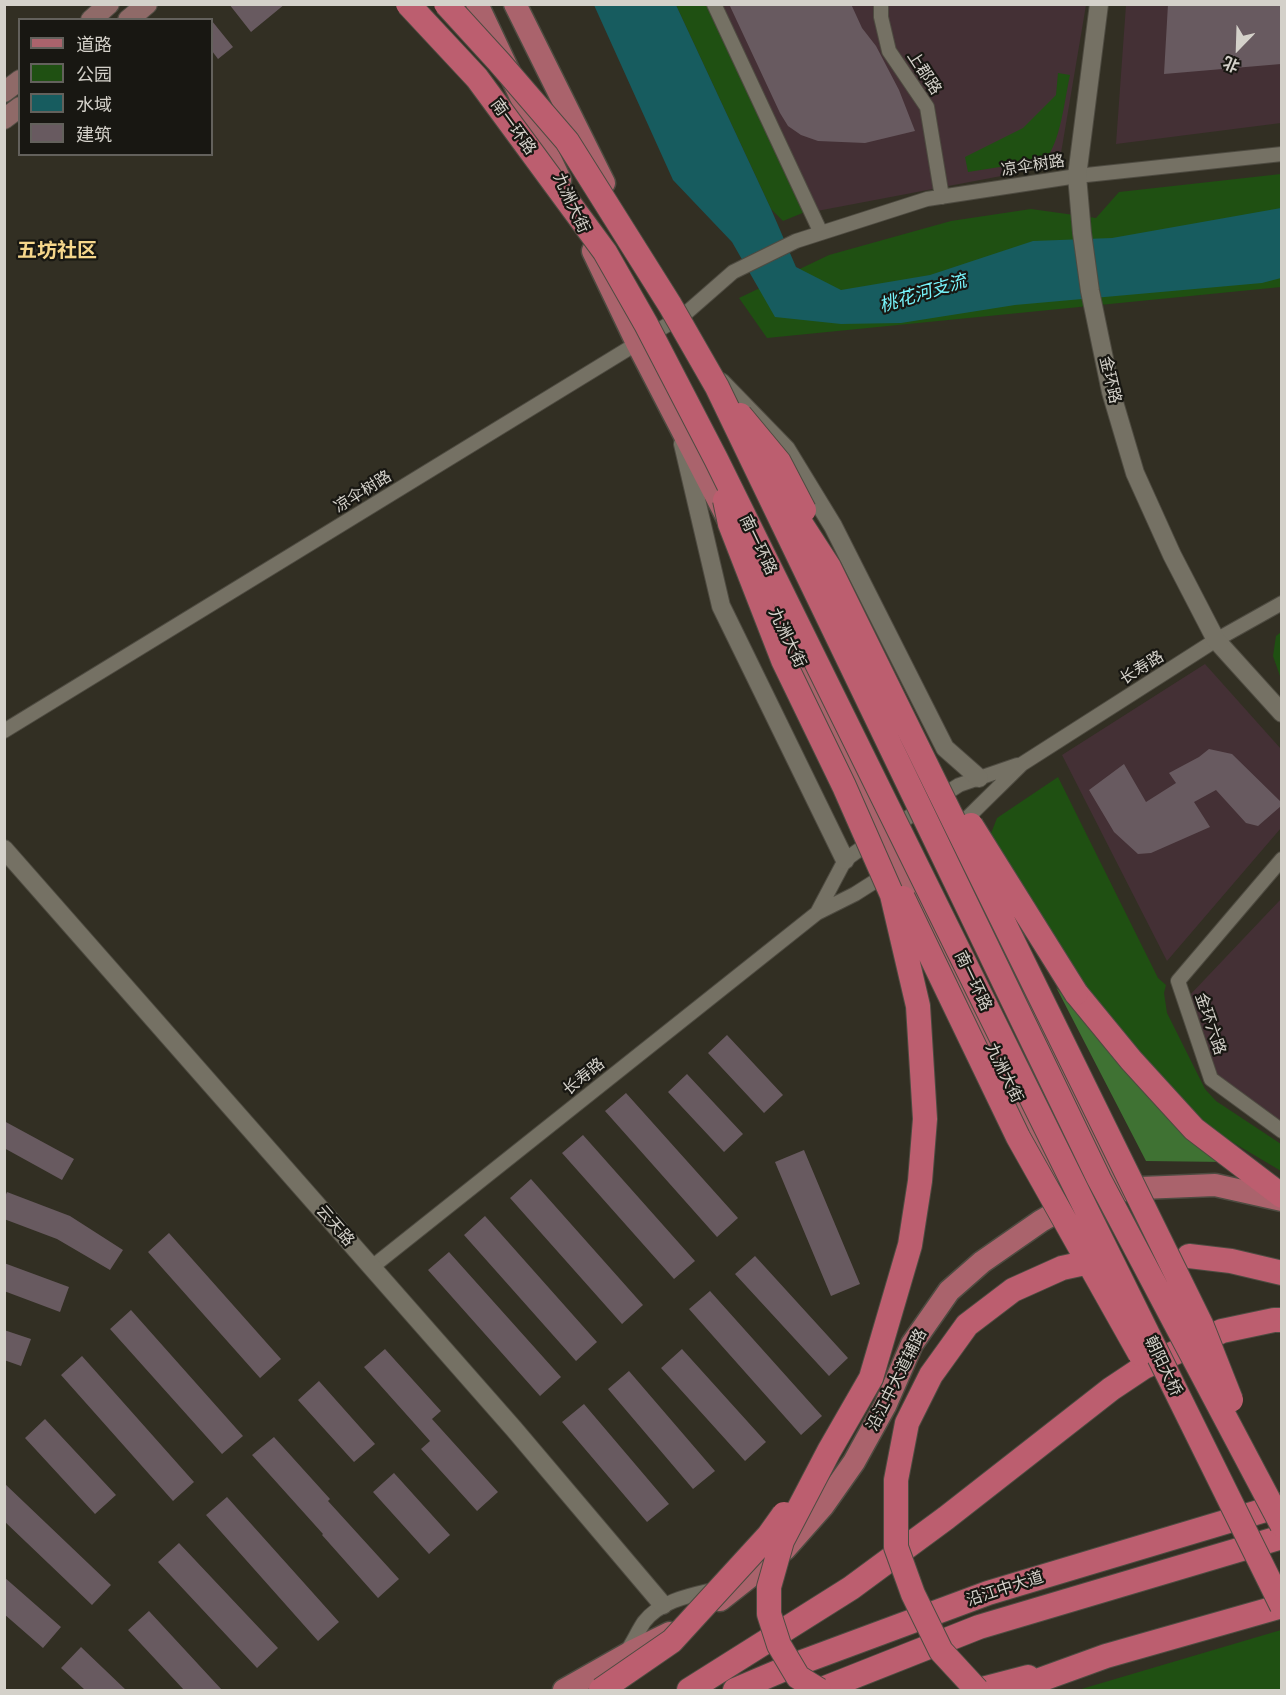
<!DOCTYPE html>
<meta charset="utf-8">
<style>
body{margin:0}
#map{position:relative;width:1286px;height:1695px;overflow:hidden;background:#322f23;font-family:"IBM Plex Sans","Noto Sans SC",sans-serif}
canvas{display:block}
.frame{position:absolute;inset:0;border:6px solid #d4d1ca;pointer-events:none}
.legend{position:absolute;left:18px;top:18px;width:195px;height:138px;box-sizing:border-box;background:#181712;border:2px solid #63615c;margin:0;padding:8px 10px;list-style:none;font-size:18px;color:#d4d1ca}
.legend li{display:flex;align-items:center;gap:12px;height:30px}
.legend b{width:30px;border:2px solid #63615c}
.north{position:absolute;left:1208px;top:18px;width:60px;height:60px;-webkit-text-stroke:4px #181712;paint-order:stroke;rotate:203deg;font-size:16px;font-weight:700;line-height:24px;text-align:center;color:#d4d1ca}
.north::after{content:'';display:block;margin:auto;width:21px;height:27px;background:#d4d1ca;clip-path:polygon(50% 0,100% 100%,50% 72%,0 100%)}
</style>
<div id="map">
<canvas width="1286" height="1695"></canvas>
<div class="frame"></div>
<ul class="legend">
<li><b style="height:8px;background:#aa636c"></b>道路</li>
<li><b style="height:16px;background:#1f5012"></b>公园</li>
<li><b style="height:16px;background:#175c5f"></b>水域</li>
<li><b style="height:16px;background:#685a60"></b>建筑</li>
</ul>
<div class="north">北</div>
</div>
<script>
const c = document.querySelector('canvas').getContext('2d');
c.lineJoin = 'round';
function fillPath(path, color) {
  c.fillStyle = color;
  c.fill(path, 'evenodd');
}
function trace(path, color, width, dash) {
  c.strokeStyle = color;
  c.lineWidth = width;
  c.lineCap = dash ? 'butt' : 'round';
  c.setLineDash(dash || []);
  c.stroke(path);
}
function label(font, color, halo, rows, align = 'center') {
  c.font = font + ' "IBM Plex Sans","Noto Sans SC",sans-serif';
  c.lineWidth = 4.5;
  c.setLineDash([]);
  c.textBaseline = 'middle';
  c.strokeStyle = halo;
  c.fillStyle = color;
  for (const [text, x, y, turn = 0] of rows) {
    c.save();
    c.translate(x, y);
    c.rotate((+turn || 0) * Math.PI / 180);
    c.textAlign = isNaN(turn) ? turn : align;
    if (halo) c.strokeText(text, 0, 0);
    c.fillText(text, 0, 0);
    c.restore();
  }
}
const commercial = new Path2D(`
 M718 5H1086L1059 165 817 211Z
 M1126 5H1281V123L1116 144Z
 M1205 664 1281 749V828L1167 961 1062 755Z
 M1281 899V1127L1217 1091 1188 997Z`);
const green = new Path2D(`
 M676 5H706L805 212 783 221 771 209Z
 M1058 73 1070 75C1065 97 1060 147 1044 160L968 172 965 157 1023 128 1056 95Z
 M1281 174V287L767 338 739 298 829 255 951 221 1031 209 1096 218 1119 192Z
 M1281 632V679L1273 656 1276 636Z
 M1058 777 1158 978 1166 985 1164 993 1167 1013 1205 1089 1216 1101 1281 1144V1171L1200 1123 1086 989 988 841 997 818Z
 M1281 1630V1690H1078Z`);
const forest = new Path2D(`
 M1056 987 1158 1108 1226 1162 1146 1161Z`);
const water = new Path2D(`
 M594 5H676L771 209 796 267 841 290 930 275 1033 241 1112 238 1281 208V278L1262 283 1015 305 901 323 841 324 775 317 732 242 673 180Z`);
const building = new Path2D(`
 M229 4H285L251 32Z
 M729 4H851L862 28 876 46 899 90 915 131 865 143 818 141 801 135 788 126 780 113Z
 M1168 4H1281V64L1164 74Z
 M212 21 233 47 218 59 212 51Z
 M1209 749 1232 754 1281 802V806L1258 826 1246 823 1216 790 1194 802 1210 827 1151 853 1138 854 1114 832 1089 790 1124 764 1146 802 1176 783 1169 773 1199 757Z
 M727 1035 783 1095 764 1113 708 1053Z
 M687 1074 743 1134 724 1152 668 1092Z
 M626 1093 738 1218 717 1237 605 1111Z
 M4 1121 74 1159 62 1180 4 1148Z
 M583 1135 695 1261 674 1279 562 1153Z
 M804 1150 860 1284 831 1296 775 1162Z
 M531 1179 643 1305 622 1324 510 1198Z
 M7 1192 70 1216 123 1250 110 1270 57 1239 4 1219V1199Z
 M485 1216 597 1342 576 1361 464 1235Z
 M169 1233 281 1359 260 1378 148 1252Z
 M449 1252 561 1377 540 1396 428 1270Z
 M755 1256 848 1358 829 1376 735 1274Z
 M4 1263 69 1287 60 1312 4 1291Z
 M710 1291 822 1416 801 1435 689 1309Z
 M131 1310 243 1436 222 1454 110 1329Z
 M4 1330 31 1339 21 1366 4 1360Z
 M385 1349 441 1411 432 1419 498 1492 477 1511 421 1449 430 1441 364 1367Z
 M682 1349 766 1442 745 1461 661 1368Z
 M82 1356 194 1482 173 1501 61 1375Z
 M629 1371 715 1471 693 1489 608 1389Z
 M319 1381 375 1444 354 1462 298 1400Z
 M584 1404 669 1504 647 1522 562 1422Z
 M45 1419 116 1495 95 1514 25 1438Z
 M274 1437 330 1499 328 1501 399 1579 378 1598 322 1535 323 1534 252 1455Z
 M394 1473 450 1535 429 1554 373 1492Z
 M4 1483 111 1585 92 1605 4 1521Z
 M227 1497 339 1622 318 1641 206 1515Z
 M179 1543 278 1648 257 1668 158 1562Z
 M4 1577 61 1627 43 1648 4 1614Z
 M149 1611 222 1690H184L128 1630Z
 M81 1647 126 1690H85L61 1668Z`);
const minor = new Path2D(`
 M714 4 821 233
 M881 4V17L889 51 927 107 942 197
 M4 731 685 314 733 272 796 241 927 199 1077 176 1282 154
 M959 826 1022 764 1216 640 1282 603
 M893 827 959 785 1017 765
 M1282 859 1178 981 1211 1079 1282 1131
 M817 913 845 860 874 839
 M372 1267 817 913 855 894 888 873
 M627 1651C633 1642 638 1631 644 1622 661 1600 692 1595 717 1589`);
const tertiary = new Path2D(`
 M1099 4 1077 176 1082 233 1090 291 1111 392 1135 473 1172 555 1216 640 1282 713
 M721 382 786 449 833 526 945 748 979 778
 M683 444 721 606 845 860
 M4 849 514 1429 663 1605`);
const secondary = new Path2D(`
 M91 20 109 4
 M128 20 147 4
 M4 92 20 80
 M4 119 20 107`);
const primary = new Path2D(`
 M477 4 560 180
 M515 4 604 183
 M593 251 637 343 729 521
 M774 610 882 834 929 923 1069 1205
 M936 811 976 898
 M1026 1001 1120 1190
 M1117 1191 1141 1188 1215 1185 1282 1200
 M720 1600 785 1549 823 1506 854 1462 885 1406 912 1344 949 1291 982 1262 1041 1221 1069 1205 1077 1203
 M564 1690 631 1652 670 1633`);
const trunk = new Path2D(`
 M1076 993 1131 1060 1194 1129 1282 1196
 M1189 1256 1231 1261 1282 1273
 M689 1690 851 1588 946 1518 1111 1389 1144 1367 1222 1331 1274 1320H1282
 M735 1690 794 1665 988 1593 1282 1505
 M820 1690 979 1627 1282 1537
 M978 1690 1028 1677
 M1012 1690 1106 1656 1282 1606`);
const trunkBridge = new Path2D(`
 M408 4 477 78 605 252 646 324 716 459 1282 1606
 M446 4 499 62 567 141 670 305 717 387 1099 1179 1282 1525
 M740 415 779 462 804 510
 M785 499 829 567 1201 1324 1231 1400
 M725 500 730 524 783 660 844 786 892 895 918 1006 925 1119 920 1181 910 1245 871 1378 829 1451 782 1541 769 1587V1614L779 1645 798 1677 819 1690
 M971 825 1076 993
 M903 898 1018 1137 1140 1354
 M601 1690 672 1641 769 1535 784 1514
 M977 1690 941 1651 913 1594 896 1547V1480L907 1423 931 1375 967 1325 1013 1290 1062 1268 1103 1259`);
const streetNames = [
 ["上郡路",924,73,57],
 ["南一环路",513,127,54],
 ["凉伞树路",1033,166,-9],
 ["九洲大街",571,203,65],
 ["金环路",1110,380,77],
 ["凉伞树路",363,492,-32],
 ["南一环路",758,545,64],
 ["九洲大街",787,638,64],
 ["长寿路",1142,668,-32],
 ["南一环路",973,981,64],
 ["金环六路",1210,1024,71],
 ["九洲大街",1004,1073,64],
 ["长寿路",584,1077,-39],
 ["云天路",335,1226,49],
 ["朝阳大桥",1163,1366,64],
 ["沿江中大道辅路",897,1380,-63],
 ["沿江中大道",1005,1589,-18]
];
const waterNames = [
 ["桃花河支流",923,294,-17]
];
const quarterNames = [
 ["五坊社区",57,251]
];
fillPath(commercial, '#443035');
fillPath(green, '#1f5012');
fillPath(forest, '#3f7233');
fillPath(water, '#175c5f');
fillPath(building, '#685a60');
trace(minor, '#4e4b41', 16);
trace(tertiary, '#4e4b41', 20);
trace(secondary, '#4e4b41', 22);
trace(primary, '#4e4b41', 25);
trace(trunk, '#4e4b41', 26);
trace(minor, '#757164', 14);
trace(tertiary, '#757164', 18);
trace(secondary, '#8f6a68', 20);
trace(primary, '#aa636c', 22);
trace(trunk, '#bc5e6f', 24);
trace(trunkBridge, '#4e4b41', 26, []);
trace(trunkBridge, '#bc5e6f', 24);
label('16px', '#d4d1ca', '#181712', streetNames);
label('italic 18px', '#77f3fa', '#181712', waterNames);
label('bold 20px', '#f5d68b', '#181712', quarterNames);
</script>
